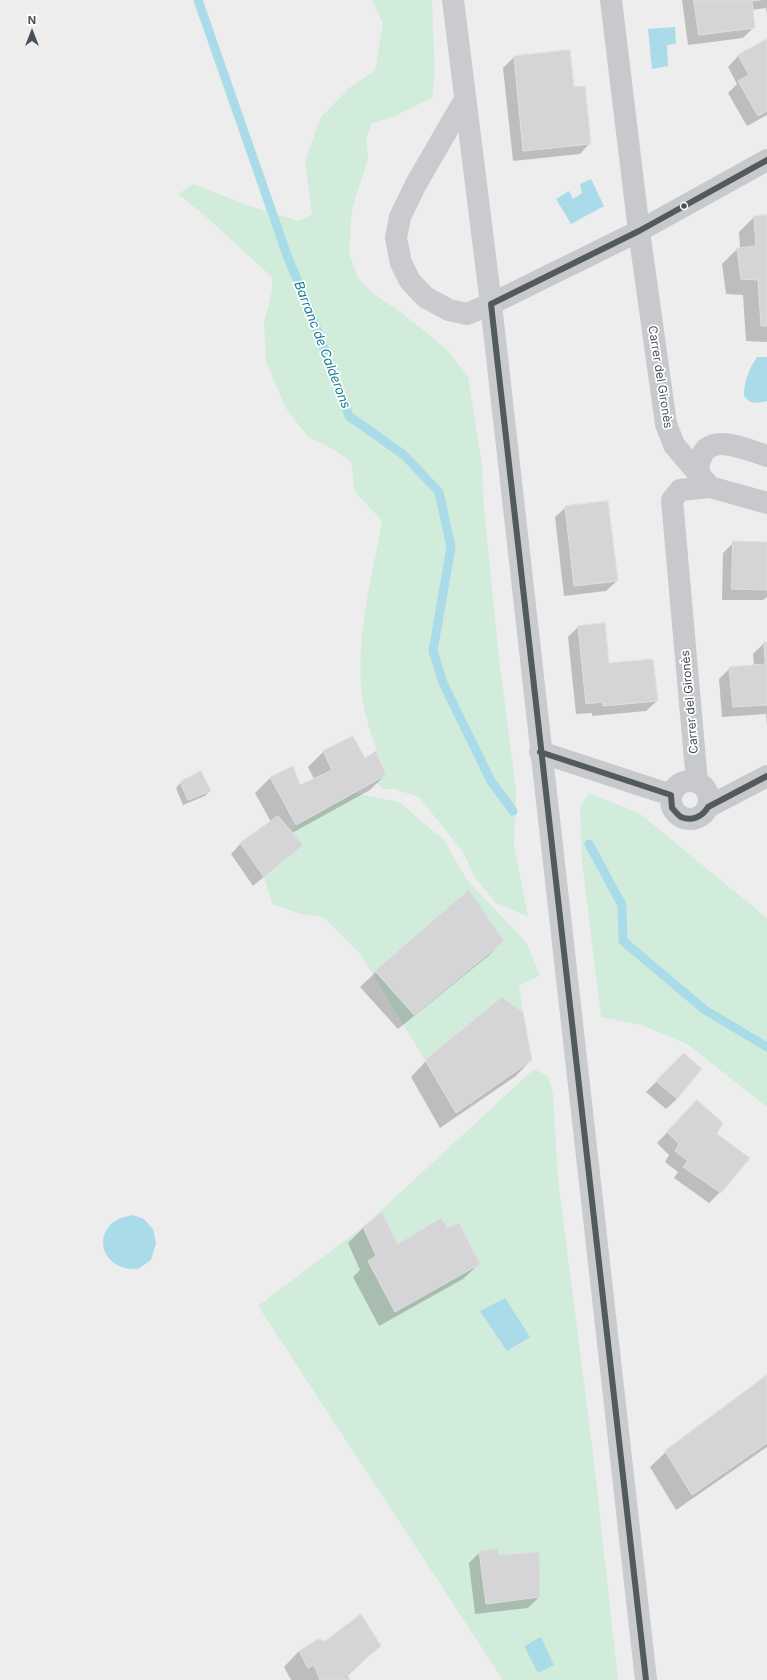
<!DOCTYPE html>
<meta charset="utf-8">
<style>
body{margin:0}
#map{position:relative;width:767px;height:1680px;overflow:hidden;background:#eeeded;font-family:Inter,sans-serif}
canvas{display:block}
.north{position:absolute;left:12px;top:12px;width:40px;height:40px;-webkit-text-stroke:3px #fff;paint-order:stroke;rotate:0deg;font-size:11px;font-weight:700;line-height:16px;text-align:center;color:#465058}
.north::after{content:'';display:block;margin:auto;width:14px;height:18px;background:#465058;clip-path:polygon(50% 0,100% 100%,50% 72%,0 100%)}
</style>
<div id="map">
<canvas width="767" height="1680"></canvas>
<div class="north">N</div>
</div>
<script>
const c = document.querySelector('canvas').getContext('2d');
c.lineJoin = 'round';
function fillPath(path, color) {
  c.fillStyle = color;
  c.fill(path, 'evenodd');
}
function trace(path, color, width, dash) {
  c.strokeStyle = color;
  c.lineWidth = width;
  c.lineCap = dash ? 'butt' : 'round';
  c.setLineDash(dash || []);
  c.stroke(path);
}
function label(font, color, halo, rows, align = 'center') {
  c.font = font + ' Inter,sans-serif';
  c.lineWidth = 3.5;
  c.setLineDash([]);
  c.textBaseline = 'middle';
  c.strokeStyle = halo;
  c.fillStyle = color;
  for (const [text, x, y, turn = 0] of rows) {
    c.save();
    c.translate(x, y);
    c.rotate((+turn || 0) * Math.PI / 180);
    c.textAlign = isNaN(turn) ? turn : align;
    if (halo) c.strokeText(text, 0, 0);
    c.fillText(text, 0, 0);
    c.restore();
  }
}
const green = new Path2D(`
 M372 0H432L435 76 432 98 395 116 372 123 366 139 368 158 352 210 349 253 358 278 375 295 402 313 446 349 468 376 482 464 484 507 498 650 516 790 514 846 528 917 496 903 475 878 463 852 419 797 394 789H383L375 782 386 775C378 754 369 731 364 708 352 649 372 579 382 521L355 492 351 462 333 449 308 437 285 407 266 361 264 322 272 291V277L204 215 178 194 193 184 250 206 299 221 312 214 305 161 321 117 349 88 375 70 383 24Z
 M354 793 399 802 444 840 467 880 526 942 540 975 519 986 523 1012 502 997 425 1060 361 955 323 917 301 914 272 904 264 877 303 845 292 832 296 825Z
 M589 793 639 813 767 918V1107L687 1044 641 1025 601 1017 582 862 580 808Z
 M534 1069 548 1076 553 1094 558 1179 593 1453 618 1680H503L258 1306 363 1227Z`);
const water = new Path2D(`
 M675 27 676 44 667 45 668 66 652 69 648 29Z
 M591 179 604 206 571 224 556 199 569 191 573 199 582 193 580 184Z
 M757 357H767V401C756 403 751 405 744 396 744 381 749 369 757 357Z
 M133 1215 144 1219 153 1229 156 1243 151 1260 138 1269C133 1269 127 1269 122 1267 98 1259 96 1228 121 1218 124 1217 129 1216 133 1215Z
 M505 1298 530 1337 507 1351 480 1311Z
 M541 1637 554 1665 538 1673 524 1646Z`);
const shadow = new Path2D(`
 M682 0H767V15L766 8 752 10 754 27 743 38 688 45Z
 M767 40V115L747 126 728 93 737 84 728 67 738 56Z
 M569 52 573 88 590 143 580 154 513 161 503 68 514 57Z
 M767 216V342L746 341 743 295 726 294 722 264 737 249 740 248 739 232 754 217Z
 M566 507 617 581 606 591 564 596 555 517Z
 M734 542 767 543V597L763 600H722L723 553Z
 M578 627 608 664 657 701 646 711 592 716V713L576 714 568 637Z
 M764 643H767V726L766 714 722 717 719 679 730 668 754 666 753 654Z
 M352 737 364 759 385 775 370 790 292 833 302 845 253 886 231 854 241 843 271 822 255 793 270 778 292 768 299 786 314 779 308 767 323 752Z
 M181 782 210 791 205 796 183 805 176 788Z
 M503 941 488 956 398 1029 360 987 376 972Z
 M684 1054 677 1099 666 1109 646 1092Z
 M531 1060 516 1076 440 1128 411 1077 426 1061Z
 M687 1112 716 1134 720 1192 709 1203 674 1178 678 1172 665 1162 669 1155 657 1143Z
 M382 1215 398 1246 447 1229 479 1264 463 1279 379 1326 353 1277 360 1270 348 1243 363 1228Z
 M767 1376V1447L676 1510 650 1467 666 1452Z
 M480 1552 498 1556 539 1597 528 1608 475 1614 469 1563Z
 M325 1642 380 1646 347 1676 349 1680H291L284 1667 299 1651Z`);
const stream = new Path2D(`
 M198 0 287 255 310 311 349 416 404 455 439 492 451 547 433 651 443 683 491 781 513 811
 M589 844 622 905 623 941 705 1010 767 1047`);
const building = new Path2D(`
 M694 0H761L752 1 755 28 699 35Z
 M767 39V111L758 116 738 81 749 75 738 55Z
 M570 50 574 87 585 86 591 144 523 151 514 56Z
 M767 215V326H761L758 280 741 279 737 248 756 246 754 216Z
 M608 501 618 581 574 586 565 506Z
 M733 541 767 542V590L732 589Z
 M605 623 609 663 653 659 658 701 603 706 602 702 586 704 578 626Z
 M764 642H767V705L733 707 729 667 765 664Z
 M353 736 365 758 376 751 386 775 296 825 270 777 293 766 300 785 332 770 323 751Z
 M201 771 211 791 188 800 180 782Z
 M278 816 303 845 264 877 240 843Z
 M469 890 504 941 414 1015 375 971Z
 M502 997 523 1012 532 1060 456 1113 425 1060Z
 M684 1053 702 1069 677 1099 656 1081Z
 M697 1100 723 1123 717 1134 750 1158 721 1193 683 1167 688 1161 675 1151 679 1144 667 1132Z
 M382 1213 398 1244 441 1218 447 1228 459 1223 480 1264 395 1312 368 1261 376 1256 363 1227Z
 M767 1375V1443L692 1495 665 1451Z
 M499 1549V1555L539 1552 540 1597 486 1604 479 1551Z
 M361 1614 381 1646 347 1674 350 1680H320L314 1665 308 1668 299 1651 318 1639 325 1641Z`);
const street = new Path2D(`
 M611 0 639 231 666 424 674 445 710 487
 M491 304 639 231 767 160
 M698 474C700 427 738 447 767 456
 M540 752 671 795
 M671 800a19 19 0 1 1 38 0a19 19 0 1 1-38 0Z
 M697 782 672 500 680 490 710 487 767 503
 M708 807 767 776`);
const secondary = new Path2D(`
 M453 0 491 304 646 1680
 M464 101 416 184 400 217 396 238 401 263 410 281 425 297 449 310 467 314 491 304`);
const bus1 = new Path2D(`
 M540 752 671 795 672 808C675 811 678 815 681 817 692 822 703 816 708 807L767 776
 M646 1680 491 304 639 231 767 160`);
const markers = [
 [684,206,3.5,"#465058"]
];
const streetNames = [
 ["Carrer del Gironès",660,377,81],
 ["Carrer del Gironès",690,702,-95]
];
const waterNames = [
 ["Barranc de Calderons",322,345,69]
];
fillPath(green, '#d2ecdb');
fillPath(water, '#a9dce8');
fillPath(shadow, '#0003');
trace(stream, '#a9dce8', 9);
fillPath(building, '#d5d5d7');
trace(building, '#dfdfe0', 1);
trace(street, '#c7c9cc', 22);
trace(secondary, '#c9cbce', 22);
trace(bus1, '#535a5c', 6);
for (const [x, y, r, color] of markers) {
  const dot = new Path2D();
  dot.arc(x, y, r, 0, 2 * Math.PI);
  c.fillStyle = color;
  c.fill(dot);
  trace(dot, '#fff', 1.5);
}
label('12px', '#465058', '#fff', streetNames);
label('italic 13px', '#147c95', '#fff', waterNames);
</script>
